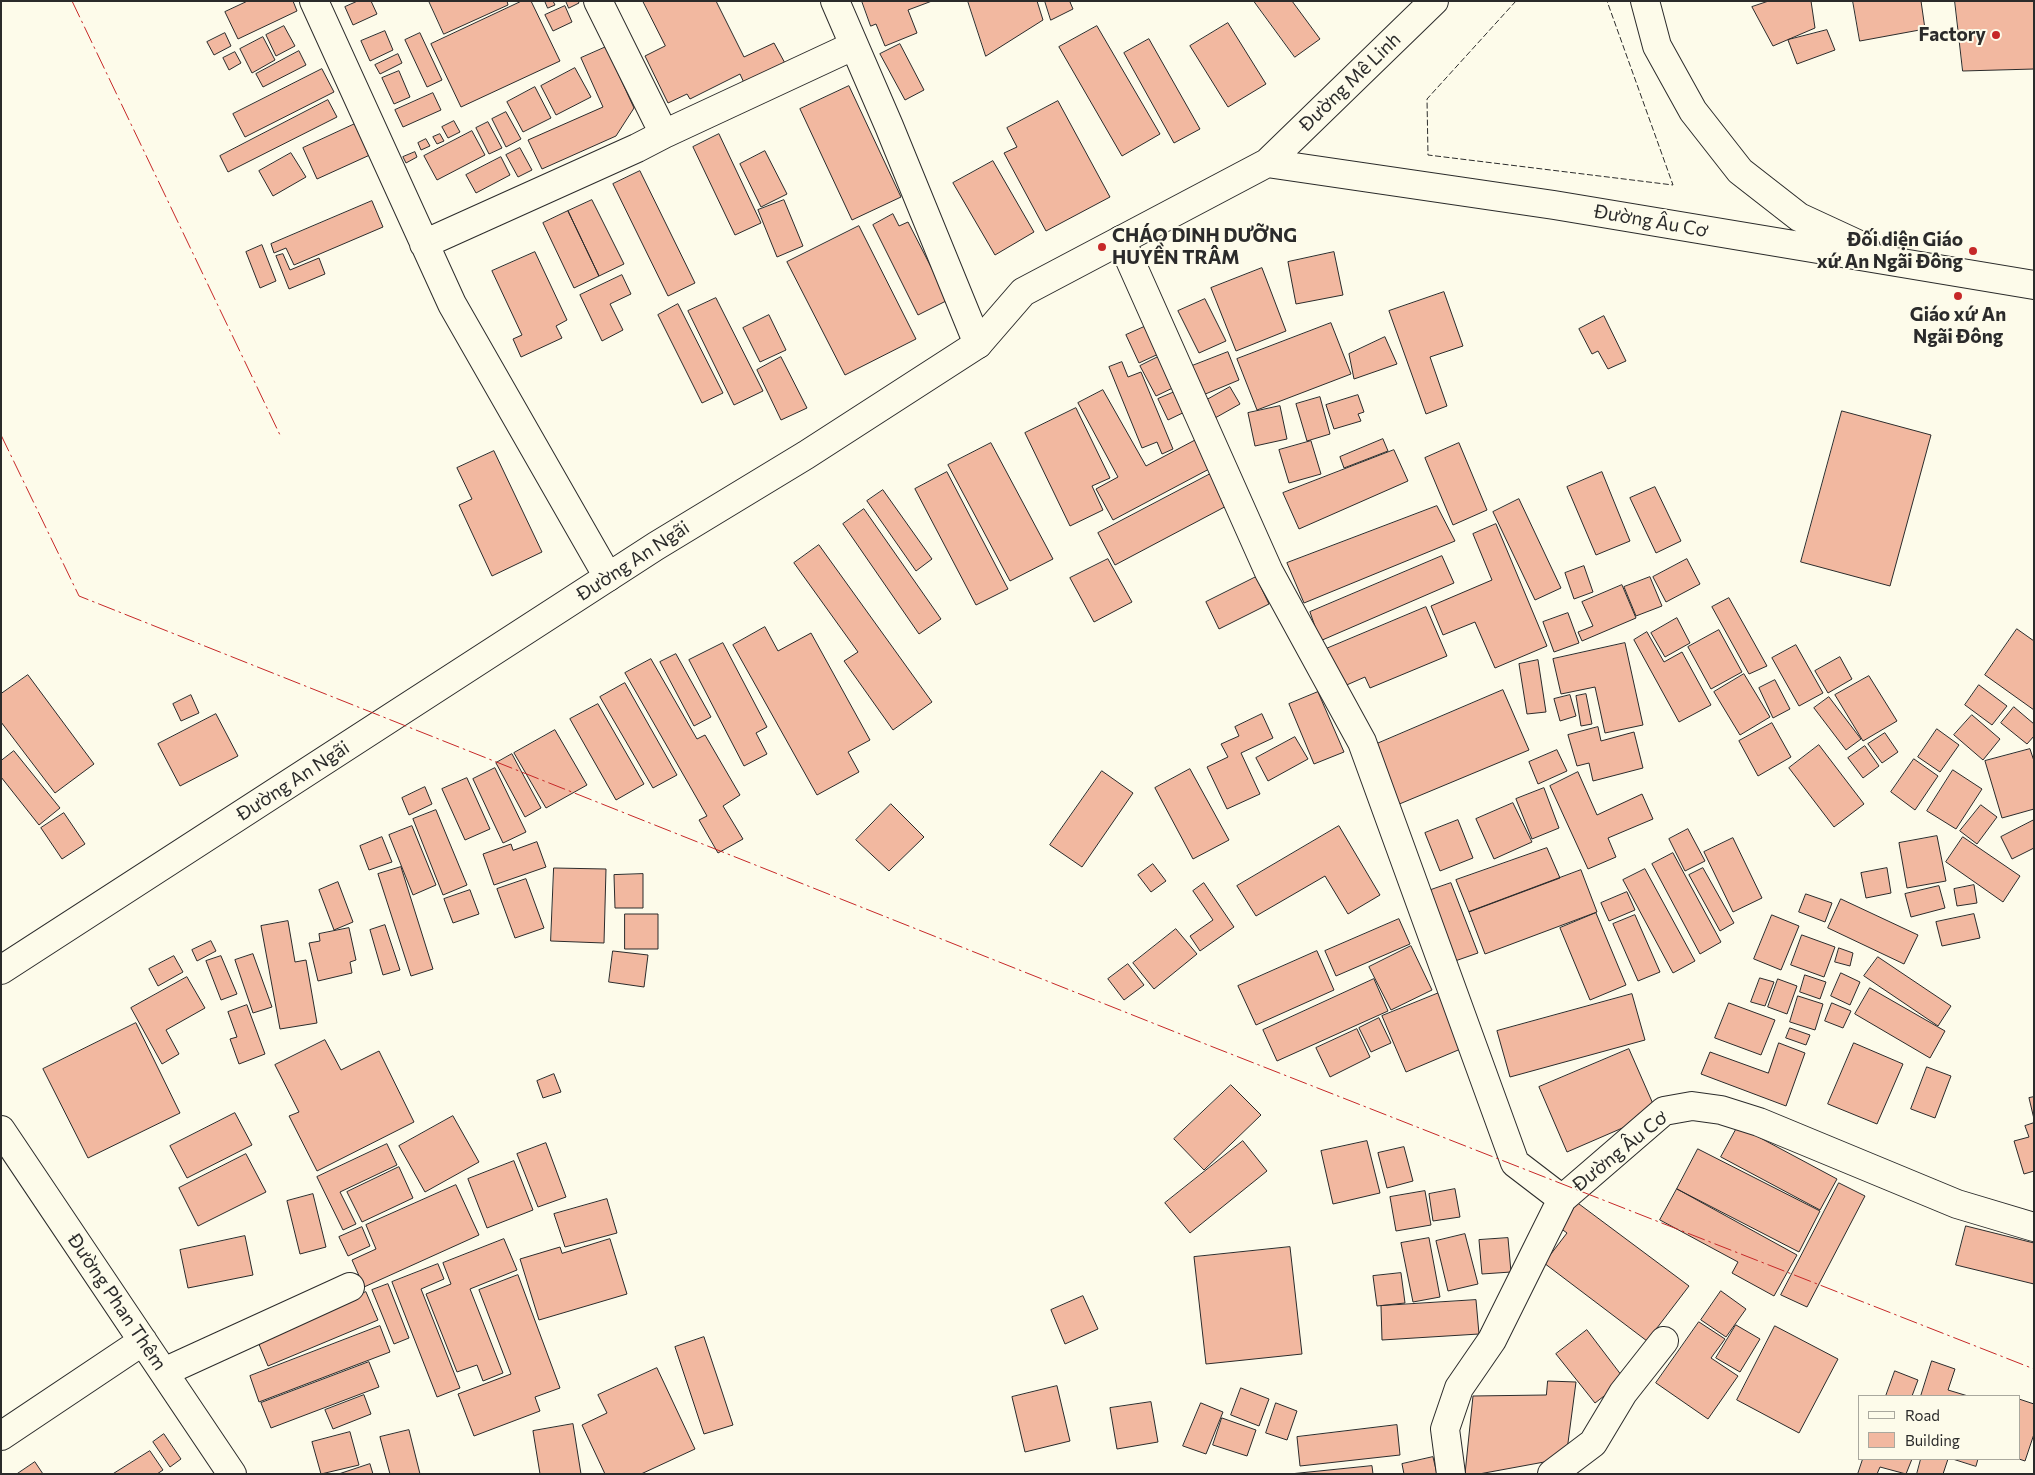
<!DOCTYPE html>
<meta charset="utf-8">
<style>
body{margin:0}
#map{position:relative;width:2035px;height:1475px;overflow:hidden;background:#fdfbea;font-family:Commissioner,sans-serif}
canvas{display:block}
.frame{position:absolute;inset:0;border:2px solid #2b2b2b;pointer-events:none}
.legend{position:absolute;left:1858px;top:1395px;width:162px;height:65px;box-sizing:border-box;background:#fdfbea;border:1px solid #a9a89e;margin:0;padding:6px 9px;list-style:none;font-size:15px;color:#2b2b2b}
.legend li{display:flex;align-items:center;gap:10px;height:25px}
.legend b{width:25px;border:1px solid #a9a89e}
</style>
<div id="map">
<canvas width="2035" height="1475"></canvas>
<div class="frame"></div>
<ul class="legend">
<li><b style="height:6px;background:#fdfbea"></b>Road</li>
<li><b style="height:14px;background:#f2b8a0"></b>Building</li>
</ul>
</div>
<script>
const c = document.querySelector('canvas').getContext('2d');
c.lineJoin = 'round';
function fillPath(path, color) {
  c.fillStyle = color;
  c.fill(path, 'evenodd');
}
function trace(path, color, width, dash) {
  c.strokeStyle = color;
  c.lineWidth = width;
  c.lineCap = dash ? 'butt' : 'round';
  c.setLineDash(dash || []);
  c.stroke(path);
}
function label(font, color, halo, rows, align = 'center') {
  c.font = font + ' Commissioner,sans-serif';
  c.lineWidth = 4;
  c.setLineDash([]);
  c.textBaseline = 'middle';
  c.strokeStyle = halo;
  c.fillStyle = color;
  for (const [text, x, y, turn = 0] of rows) {
    c.save();
    c.translate(x, y);
    c.rotate((+turn || 0) * Math.PI / 180);
    c.textAlign = isNaN(turn) ? turn : align;
    if (halo) c.strokeText(text, 0, 0);
    c.fillText(text, 0, 0);
    c.restore();
  }
}
const building = new Path2D(`
 M248 1H293L297 11 238 39 225 12Z
 M358 1H371L377 14 353 25 345 7Z
 M429 1H507L508 5 444 34Z
 M522 1H531L560 61 461 107 431 44Z
 M545 1H553L555 5 548 8Z
 M566 1H578L579 3 569 8Z
 M643 1H716L744 57 774 43 786 65 745 85 740 74 690 99 687 94 668 103 645 56 665 46Z
 M862 1H932L908 10 917 33 885 46 876 24 871 26Z
 M968 1H1037L1043 20 986 56Z
 M1045 1H1073L1070 2 1073 9 1051 20Z
 M1254 1H1292L1320 39 1295 57Z
 M1769 1H1811L1815 28 1773 46 1752 7Z
 M1853 1H1921L1925 29 1860 41Z
 M1955 1H2034V69L1963 71Z
 M565 6 572 22 553 31 545 15Z
 M1228 23 1266 84 1228 107 1190 46Z
 M284 26 295 46 276 56 266 35Z
 M1097 26 1160 134 1122 156 1059 47Z
 M1827 30 1835 50 1797 64 1788 40Z
 M385 31 393 50 370 61 361 41Z
 M225 33 231 46 214 55 207 42Z
 M420 33 442 80 427 87 405 40Z
 M263 37 275 60 252 73 240 49Z
 M1149 39 1200 129 1174 143 1124 53Z
 M900 44 924 90 905 100 880 54Z
 M606 47 634 108 616 136 542 169 528 140 603 107 581 58Z
 M299 51 306 65 263 87 256 74Z
 M235 52 241 63 229 70 223 58Z
 M398 54 402 63 380 74 375 65Z
 M575 68 591 97 556 115 541 86Z
 M322 69 334 92 245 137 233 114Z
 M399 71 410 97 394 104 382 78Z
 M849 86 901 197 852 220 800 109Z
 M535 87 551 118 523 132 507 102Z
 M433 93 441 110 403 127 395 110Z
 M328 100 337 117 228 172 220 156Z
 M1058 101 1110 197 1046 231 1004 153 1017 147 1007 128Z
 M506 112 521 139 506 147 492 119Z
 M454 121 460 132 448 138 442 127Z
 M488 122 502 148 489 154 476 128Z
 M357 123 372 154 317 179 303 148Z
 M472 131 485 155 437 180 424 156Z
 M440 134 444 141 437 144 433 137Z
 M719 134 761 223 735 235 693 147Z
 M426 139 430 146 421 150 418 143Z
 M520 148 532 170 518 177 506 155Z
 M765 151 787 194 761 207 740 164Z
 M415 152 417 157 406 163 403 157Z
 M291 153 306 177 273 196 259 171Z
 M501 157 510 175 476 193 466 175Z
 M993 161 1034 232 995 255 953 183Z
 M640 171 695 283 668 296 613 184Z
 M592 200 624 264 599 276 568 211Z
 M784 200 803 246 777 257 758 210Z
 M372 201 383 227 294 265 286 248 274 253 271 244Z
 M568 211 599 276 574 288 543 223Z
 M893 214 899 226 908 222 948 300 918 315 873 225Z
 M859 226 916 339 845 375 787 262Z
 M262 245 276 281 260 288 246 252Z
 M535 252 567 320 556 326 562 338 521 357 513 339 522 335 492 271Z
 M1334 252 1343 295 1296 304 1288 262Z
 M283 254 290 270 319 258 325 274 289 289 276 256Z
 M1262 268 1286 331 1236 351 1211 288Z
 M622 275 631 294 610 304 623 330 602 341 580 295Z
 M1444 292 1463 346 1430 357 1447 406 1426 414 1389 311Z
 M716 298 763 391 734 405 688 311Z
 M1205 299 1226 341 1199 353 1178 311Z
 M678 304 723 393 702 403 658 315Z
 M769 315 786 350 760 362 743 328Z
 M1604 316 1626 361 1608 369 1598 351 1592 354 1579 329Z
 M1153 323 1165 351 1139 363 1126 335Z
 M1331 323 1351 374 1257 410 1237 359Z
 M1385 337 1397 364 1354 379 1349 354Z
 M1228 352 1239 380 1203 395 1192 366Z
 M1166 353 1181 384 1156 396 1140 366Z
 M781 357 807 408 781 420 757 370Z
 M1122 362 1128 377 1141 372 1173 449 1162 454 1157 442 1142 448 1109 367Z
 M1230 387 1240 404 1215 418 1205 401Z
 M1184 388 1193 408 1168 420 1158 399Z
 M1103 390 1146 466 1195 440 1211 468 1113 520 1096 489 1118 477 1078 403Z
 M1358 395 1364 412 1358 414 1361 421 1334 429 1326 405Z
 M1320 397 1330 434 1307 441 1296 404Z
 M1280 406 1287 439 1255 446 1248 413Z
 M1076 408 1110 478 1092 486 1103 510 1070 526 1025 433Z
 M1842 411 1931 435 1890 586 1801 562Z
 M1383 439 1388 451 1344 468 1340 457Z
 M1311 441 1321 474 1289 483 1279 450Z
 M991 443 1053 559 1010 581 948 465Z
 M1459 443 1487 510 1453 525 1425 458Z
 M1394 450 1408 481 1299 529 1283 493Z
 M494 451 542 552 492 576 459 505 472 499 457 468Z
 M1218 470 1234 502 1115 565 1098 533Z
 M947 472 1008 589 976 605 915 489Z
 M1602 472 1630 541 1596 555 1567 487Z
 M1655 487 1681 541 1656 553 1630 498Z
 M883 490 932 559 916 571 867 501Z
 M1519 499 1561 588 1535 600 1493 512Z
 M1437 506 1455 541 1304 603 1287 563Z
 M864 509 941 619 919 634 843 524Z
 M1496 524 1547 646 1495 668 1475 622 1443 635 1431 606 1492 580 1473 534Z
 M819 545 932 702 893 730 844 661 858 652 794 563Z
 M1442 556 1454 583 1320 641 1310 612Z
 M1108 559 1132 602 1094 622 1070 578Z
 M1687 559 1700 584 1666 602 1653 577Z
 M1584 566 1593 592 1574 599 1565 573Z
 M1256 577 1269 604 1219 629 1206 602Z
 M1650 577 1662 606 1636 616 1624 587Z
 M1622 585 1636 618 1582 641 1578 632 1593 626 1582 602Z
 M1729 598 1767 666 1749 674 1712 607Z
 M1426 607 1447 656 1370 688 1365 677 1342 687 1326 649Z
 M1568 613 1579 643 1554 652 1543 622Z
 M1677 618 1690 643 1665 657 1651 633Z
 M765 627 778 651 811 633 870 740 848 752 859 772 817 795 733 645Z
 M2017 629 2034 641V710L1985 675Z
 M1719 630 1742 672 1711 689 1688 647Z
 M1647 632 1664 662 1682 652 1711 705 1679 722 1634 640Z
 M723 643 767 727 756 733 767 754 744 766 689 660Z
 M1625 643 1643 725 1605 733 1595 687 1561 694 1553 659Z
 M1796 645 1823 693 1799 706 1772 658Z
 M676 654 711 717 694 726 660 662Z
 M1840 657 1852 679 1828 693 1815 671Z
 M651 659 697 739 705 735 740 795 723 806 743 839 718 853 699 820 707 816 625 673Z
 M1538 660 1546 712 1527 714 1519 664Z
 M1744 674 1770 717 1740 735 1714 692Z
 M28 675 94 764 55 793 1 722V694Z
 M1869 676 1897 721 1863 741 1835 695Z
 M1775 680 1790 709 1773 718 1759 688Z
 M625 683 677 775 653 788 600 697Z
 M1979 685 2007 706 1992 725 1965 705Z
 M1503 690 1529 750 1397 805 1372 746Z
 M1318 692 1344 752 1314 764 1289 704Z
 M1586 694 1592 724 1581 726 1576 696Z
 M191 695 199 713 181 721 173 704Z
 M1570 695 1576 716 1560 721 1554 699Z
 M1829 697 1861 739 1846 750 1814 708Z
 M598 704 644 784 616 800 570 719Z
 M2014 707 2034 724V736L2027 744 2001 723Z
 M216 714 238 756 180 786 158 744Z
 M1262 714 1273 738 1241 753 1260 794 1227 809 1207 767 1228 757 1221 744 1239 736 1235 727Z
 M1972 715 2000 739 1983 760 1954 735Z
 M1772 723 1791 757 1758 776 1739 741Z
 M1598 727 1601 741 1634 732 1643 768 1593 781 1589 763 1577 766 1568 735Z
 M1937 729 1959 745 1940 772 1918 757Z
 M555 730 587 785 546 808 514 753Z
 M1885 733 1898 752 1882 763 1868 744Z
 M1295 737 1308 759 1268 781 1256 758Z
 M1819 745 1864 804 1834 827 1789 768Z
 M1865 746 1879 766 1863 778 1848 758Z
 M2030 749 2034 761V809L2002 818 1985 761Z
 M1557 750 1567 771 1538 784 1529 762Z
 M14 751 60 808 39 825 1 777V761Z
 M512 754 541 808 525 817 496 763Z
 M1914 759 1938 776 1915 810 1891 792Z
 M495 768 526 832 503 843 473 779Z
 M1190 769 1229 840 1193 859 1155 788Z
 M1953 770 1982 789 1956 829 1927 811Z
 M1102 771 1133 793 1082 867 1050 845Z
 M1578 772 1597 815 1642 794 1653 819 1608 838 1616 857 1588 869 1550 786Z
 M467 778 490 829 465 840 442 789Z
 M425 787 432 804 409 815 402 798Z
 M1544 788 1559 828 1532 839 1516 799Z
 M1513 803 1532 842 1494 859 1476 819Z
 M891 804 924 837 889 871 856 840Z
 M1981 805 1997 817 1977 844 1960 831Z
 M436 810 467 885 443 895 413 819Z
 M64 813 85 844 62 859 41 828Z
 M1458 820 1473 858 1440 871 1425 833Z
 M2034 820V848L2012 859 2001 837Z
 M412 826 436 885 413 895 389 835Z
 M1339 826 1380 895 1348 914 1325 876 1256 916 1237 886Z
 M1688 829 1705 861 1685 871 1669 839Z
 M1937 836 1946 881 1907 888 1899 843Z
 M382 837 392 862 369 870 360 846Z
 M1963 837 2020 876 2003 902 1946 862Z
 M1733 838 1762 898 1733 912 1704 852Z
 M537 842 546 867 494 885 483 854 511 844 513 850Z
 M1547 848 1560 878 1469 912 1456 880Z
 M1673 853 1721 942 1700 954 1652 864Z
 M1153 864 1166 881 1151 892 1138 875Z
 M401 867 433 969 411 976 378 874Z
 M554 868 606 869 604 943 551 941Z
 M1703 868 1734 923 1720 931 1689 875Z
 M1887 868 1891 893 1866 898 1861 873Z
 M1645 869 1695 961 1673 973 1623 880Z
 M1581 870 1597 912 1485 954 1469 912Z
 M643 874V908H615L614 875Z
 M526 879 544 928 515 938 497 889Z
 M338 882 353 922 334 930 319 890Z
 M1204 883 1234 927 1200 951 1190 936 1213 920 1193 891Z
 M1451 883 1478 953 1455 961 1428 891Z
 M1974 885 1977 903 1957 906 1954 889Z
 M1939 886 1945 908 1911 917 1905 894Z
 M470 890 479 914 453 923 444 899Z
 M1627 892 1635 910 1609 921 1601 903Z
 M1806 894 1832 903 1825 922 1799 912Z
 M1841 899 1918 935 1904 964 1828 928Z
 M1596 913 1626 985 1590 1000 1560 928Z
 M625 914H658V949H625Z
 M1974 914 1980 938 1942 946 1936 922Z
 M1635 915 1660 972 1638 981 1613 924Z
 M1772 915 1799 926 1781 970 1754 959Z
 M1399 919 1410 944 1336 976 1325 951Z
 M288 921 295 962 306 960 317 1023 280 1029 261 926Z
 M385 925 400 970 383 975 370 930Z
 M349 928 356 960 350 962 352 973 318 981 309 943 320 941 319 934Z
 M1176 929 1197 954 1154 989 1133 963Z
 M1802 935 1835 947 1824 977 1791 965Z
 M211 941 216 951 197 961 192 950Z
 M1411 946 1432 990 1391 1010 1369 967Z
 M1839 948 1853 953 1850 966 1835 962Z
 M613 951 648 955 644 987 609 982Z
 M1317 951 1334 990 1256 1025 1238 986Z
 M253 954 272 1007 253 1013 235 960Z
 M174 956 183 972 158 986 149 969Z
 M221 956 237 994 221 1000 206 961Z
 M1878 957 1951 1006 1938 1026 1864 976Z
 M1128 964 1144 985 1124 1000 1108 979Z
 M1841 973 1860 982 1850 1005 1831 996Z
 M1805 975 1826 982 1820 999 1800 992Z
 M187 977 205 1008 166 1030 179 1054 162 1064 131 1008Z
 M1760 978 1774 982 1765 1006 1751 1002Z
 M1374 979 1388 1011 1277 1061 1263 1030Z
 M1778 979 1797 986 1787 1014 1768 1007Z
 M1870 988 1945 1031 1930 1058 1855 1014Z
 M1439 993 1463 1048 1406 1072 1382 1016Z
 M1632 994 1645 1040 1510 1077 1497 1031Z
 M1798 996 1823 1004 1815 1030 1790 1022Z
 M1729 1003 1775 1020 1761 1055 1715 1038Z
 M1832 1003 1851 1011 1843 1028 1825 1021Z
 M247 1005 265 1054 239 1064 230 1039 237 1037 228 1012Z
 M1379 1018 1391 1043 1371 1052 1359 1028Z
 M136 1023 180 1113 88 1158 43 1069Z
 M1790 1028 1810 1035 1806 1045 1786 1038Z
 M1357 1029 1370 1057 1330 1077 1316 1048Z
 M325 1040 341 1070 379 1051 414 1122 317 1171 289 1116 299 1112 275 1065Z
 M1779 1043 1805 1053 1786 1106 1701 1074 1710 1052 1768 1073Z
 M1854 1043 1903 1064 1877 1124 1828 1104Z
 M1629 1049 1657 1113 1567 1152 1539 1087Z
 M1927 1067 1951 1076 1935 1118 1911 1109Z
 M554 1074 561 1092 543 1098 537 1081Z
 M1231 1085 1261 1115 1204 1170 1174 1139Z
 M2034 1097V1119L2029 1098Z
 M235 1113 252 1145 187 1178 170 1146Z
 M453 1116 479 1162 425 1192 399 1146Z
 M2034 1123V1171L2024 1174 2014 1141 2029 1137 2025 1126Z
 M1738 1126 1837 1179 1820 1210 1721 1157Z
 M1243 1141 1267 1171 1190 1233 1165 1203Z
 M1367 1141 1380 1193 1333 1204 1321 1151Z
 M546 1143 566 1197 538 1207 517 1154Z
 M387 1144 397 1165 340 1192 356 1224 343 1230 317 1177Z
 M1404 1147 1413 1181 1387 1188 1378 1153Z
 M1698 1149 1820 1211 1799 1252 1677 1189Z
 M246 1154 266 1192 198 1226 179 1188Z
 M514 1161 533 1210 487 1228 468 1179Z
 M399 1167 413 1198 362 1222 347 1192Z
 M1839 1183 1865 1196 1807 1307 1781 1295Z
 M456 1185 479 1235 364 1287 352 1260 376 1249 366 1225Z
 M1455 1189 1460 1217 1433 1221 1429 1194Z
 M1677 1189 1797 1255 1774 1296 1732 1273 1738 1262 1660 1220Z
 M1425 1191 1431 1225 1396 1231 1390 1197Z
 M313 1194 326 1247 300 1254 287 1201Z
 M1571 1198 1689 1286 1647 1341 1544 1263 1567 1233 1552 1222Z
 M607 1199 617 1233 565 1247 554 1214Z
 M1966 1226 2034 1243V1284L1956 1265Z
 M362 1227 370 1246 348 1256 339 1237Z
 M1465 1234 1478 1284 1448 1291 1436 1241Z
 M245 1236 253 1275 188 1288 180 1250Z
 M1429 1238 1440 1297 1413 1302 1401 1243Z
 M1508 1238 1511 1272 1482 1274 1479 1240Z
 M504 1239 517 1270 470 1289 503 1373 483 1381 477 1365 457 1372 426 1294 451 1284 443 1263Z
 M610 1239 627 1294 539 1320 520 1259 560 1247 562 1253Z
 M1290 1247 1302 1354 1206 1364 1194 1257Z
 M438 1264 444 1279 421 1289 460 1388 437 1397 392 1282Z
 M1401 1273 1405 1303 1377 1306 1373 1276Z
 M518 1275 560 1388 535 1397 540 1411 474 1436 458 1394 511 1374 479 1290Z
 M388 1284 409 1338 394 1344 372 1290Z
 M1721 1291 1746 1309 1726 1337 1701 1320Z
 M366 1292 378 1320 268 1366 256 1337Z
 M1083 1296 1098 1329 1065 1344 1051 1310Z
 M1476 1300 1479 1334 1382 1340 1381 1306Z
 M1699 1322 1725 1339 1711 1358 1738 1376 1708 1419 1656 1383Z
 M1736 1325 1760 1339 1740 1372 1716 1358Z
 M380 1326 390 1352 259 1402 250 1376Z
 M1775 1326 1838 1359 1799 1433 1737 1400Z
 M1587 1330 1625 1380 1595 1403 1556 1354Z
 M704 1337 733 1425 704 1434 675 1347Z
 M1932 1361 1955 1369 1948 1390 1968 1396H1921Z
 M369 1362 379 1387 271 1428 261 1403Z
 M657 1368 695 1449 641 1474H605L582 1425 607 1413 598 1395Z
 M1895 1371 1918 1380 1912 1396H1886Z
 M1548 1381 1576 1382 1566 1458 1479 1474H1465L1473 1396 1546 1395Z
 M1057 1386 1070 1441 1025 1452 1012 1397Z
 M1241 1388 1269 1399 1259 1426 1231 1415Z
 M364 1395 371 1414 333 1429 325 1410Z
 M2019 1399 2034 1404V1434L2025 1461 2019 1459Z
 M1151 1402 1158 1442 1117 1449 1110 1408Z
 M1201 1403 1223 1412 1206 1454 1183 1446Z
 M1276 1403 1297 1411 1287 1440 1266 1433Z
 M1222 1418 1256 1430 1247 1456 1213 1445Z
 M573 1424 581 1474H540L533 1431Z
 M1397 1425 1400 1455 1300 1466 1297 1437Z
 M409 1430 420 1474H390L380 1437Z
 M350 1432 359 1465 321 1474 312 1442Z
 M164 1434 181 1459 170 1467 153 1442Z
 M150 1451 163 1470 157 1474H113Z
 M1433 1457 1437 1474H1404L1402 1464Z
 M1863 1459H1912L1906 1474 1880 1467 1877 1474H1858Z
 M1921 1459H1948L1943 1474H1917Z
 M1953 1459H1978L1976 1466Z
 M35 1462 43 1474H17Z
 M370 1464 373 1474H339Z
 M1372 1466 1373 1474H1290Z`);
const minor = new Path2D(`
 M314 1 452 304 608 577
 M835 1 889 126 978 344
 M664 134 853 46
 M1121 240 1269 572 1362 742 1515 1163 1562 1199
 M424 244 637 148 664 134 598 1
 M1 1130 232 1474
 M164 1372 350 1287
 M1 1436 143 1341
 M1451 1474 1445 1429 1459 1388 1492 1340 1562 1199 1664 1111 1692 1106 1721 1110 1759 1122 1957 1204 2034 1227
 M1552 1474 1593 1443 1623 1393 1664 1341`);
const major = new Path2D(`
 M1645 1 1657 46 1693 111 1740 171 1799 217 1866 248
 M1267 163 1554 205 2034 285
 M1 970 656 546 806 455 978 344 1023 292 1267 163 1434 1`);
const fence = new Path2D(`
 M1516 1 1427 99 1428 155 1673 185 1607 1`);
const power = new Path2D(`
 M72 1 280 435
 M1 435 79 596 1213 1047 2034 1369`);
const markers = [
 [1996,35,5,"#c62828"],
 [1102,247,5,"#c62828"],
 [1973,251,5,"#c62828"],
 [1958,296,5,"#c62828"]
];
const poiNames = [
 ["Factory",1986,35],
 ["CHÁO DINH DƯỠNG",1112,236,"left"],
 ["HUYỀN TRÂM",1112,258,"left"],
 ["Đối diện Giáo",1963,240],
 ["xứ An Ngãi Đông",1963,262],
 ["Giáo xứ An",1958,315,"center"],
 ["Ngãi Đông",1958,337,"center"]
];
const streetNames = [
 ["Đường Mê Linh",1350,82,-44],
 ["Đường Âu Cơ",1651,221,10],
 ["Đường An Ngãi",633,561,-33],
 ["Đường An Ngãi",293,781,-33],
 ["Đường Âu Cơ",1620,1151,-39],
 ["Đường Phan Thêm",117,1302,56]
];
fillPath(building, '#f2b8a0');
trace(building, '#2b2b2b', 1);
trace(minor, '#2b2b2b', 30);
trace(major, '#2b2b2b', 30);
trace(minor, '#fdfbea', 28);
trace(major, '#fdfbea', 28);
trace(fence, '#2b2b2b', 1, [6, 2.5]);
trace(power, '#c62828', 1, [18, 4, 2.5, 4]);
for (const [x, y, r, color] of markers) {
  const dot = new Path2D();
  dot.arc(x, y, r, 0, 2 * Math.PI);
  c.fillStyle = color;
  c.fill(dot);
  trace(dot, '#fdfbea', 2);
}
label('bold 19px', '#2b2b2b', '#fdfbea', poiNames, 'right');
label('19px', '#2b2b2b', '#fdfbea', streetNames);
</script>
